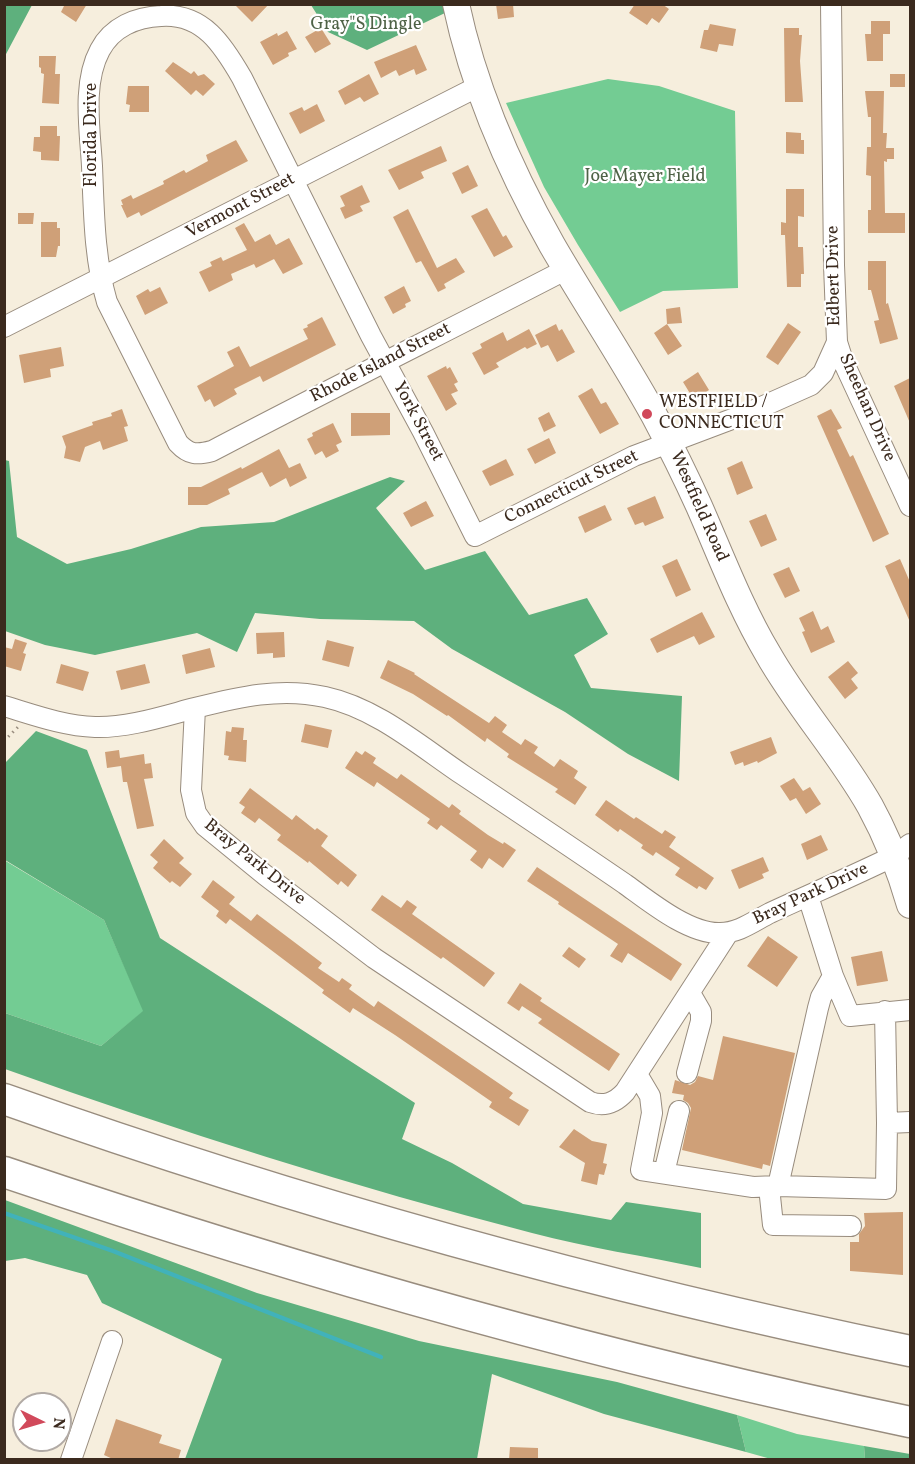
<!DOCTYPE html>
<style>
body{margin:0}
#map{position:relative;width:915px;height:1464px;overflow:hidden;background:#f6eedd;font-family:Vollkorn,serif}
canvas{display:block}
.frame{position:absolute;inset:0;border:6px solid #3b2a1e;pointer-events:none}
.north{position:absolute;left:12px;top:1392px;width:60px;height:60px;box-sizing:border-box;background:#fff;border:2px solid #b1aaa5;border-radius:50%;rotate:95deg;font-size:16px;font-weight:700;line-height:24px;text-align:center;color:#3b2a1e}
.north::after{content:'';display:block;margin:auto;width:21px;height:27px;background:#d1495b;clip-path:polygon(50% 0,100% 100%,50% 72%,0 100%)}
</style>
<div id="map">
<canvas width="915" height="1464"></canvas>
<div class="frame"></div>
<div class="north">N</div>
</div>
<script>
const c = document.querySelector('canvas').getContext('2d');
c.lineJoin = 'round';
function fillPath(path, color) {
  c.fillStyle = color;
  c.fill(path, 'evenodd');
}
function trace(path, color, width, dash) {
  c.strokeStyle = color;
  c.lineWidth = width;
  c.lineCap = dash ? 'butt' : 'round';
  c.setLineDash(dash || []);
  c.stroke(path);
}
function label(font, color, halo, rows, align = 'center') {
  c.font = font + ' Vollkorn,serif';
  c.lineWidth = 4.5;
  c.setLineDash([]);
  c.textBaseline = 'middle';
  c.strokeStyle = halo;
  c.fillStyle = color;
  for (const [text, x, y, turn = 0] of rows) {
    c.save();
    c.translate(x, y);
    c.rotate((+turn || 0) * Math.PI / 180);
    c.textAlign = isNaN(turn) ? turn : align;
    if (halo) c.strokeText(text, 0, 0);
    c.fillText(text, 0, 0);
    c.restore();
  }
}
const green = new Path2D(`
 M608 79 659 86 735 111 738 288 663 291 620 312 578 245 544 187 506 103Z
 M4 860 104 920 144 1011 101 1046 5 1013Z
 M737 1415 797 1434 864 1446 865 1459H771L746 1452Z`);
const forest = new Path2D(`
 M5 4 32 5 5 56 4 5Z
 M311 5H443L445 13 367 50 328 32Z
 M5 460 9 461 17 537 67 564 131 549 201 527 274 522 390 477 405 481 376 508 425 570 485 551 529 615 587 598 608 634 574 655 591 688 682 696 679 781 628 754 565 712 452 649 414 621 320 619 255 613 237 652 197 633 95 655 45 645 5 631Z
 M36 731 87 750 160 938 415 1103 402 1139 452 1163 523 1204 611 1220 626 1202 701 1213V1268C645 1256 588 1248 532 1233 354 1187 178 1131 5 1069V1013L101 1046 143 1011 104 920 5 860V763Z
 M5 1200 257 1293 419 1341 617 1382 737 1415 746 1452 604 1414 492 1374 477 1459H185L222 1359 102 1303 87 1275 25 1258 5 1261Z
 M864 1446 910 1454V1459H865Z`);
const stream = new Path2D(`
 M4 1213 113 1251 381 1357`);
const building = new Path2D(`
 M65 4H87L76 22 61 12Z
 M234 4H269L252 22Z
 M496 4H513L514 17 498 19Z
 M635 4H662L669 9 659 23 652 18 647 25 629 13Z
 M871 21H890V34H883V61H867L865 34H871Z
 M710 24 736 29 733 46 719 44 717 52 700 48 704 30H708Z
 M321 28 331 44 315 53 305 37Z
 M784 28H799V35H802L800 61 803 102H785Z
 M287 31 297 49 288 53 289 56 273 65 260 42 277 33 278 36Z
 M416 45 427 70 416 75 414 69 399 76 396 70 381 78 374 62Z
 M39 56H56L55 74H60L59 104 42 103 44 74 41 73V68L39 67Z
 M173 62 191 74 194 71 198 76 204 74 215 84 203 96 196 90 191 95 165 71Z
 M369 74 379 94 364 102 360 97 345 105 338 91Z
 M890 74H905V87H890Z
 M128 86H149V112H129L130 105 126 104Z
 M865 91H884L883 133H887L886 148H894V159H887V162L884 161 885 213H905V233H868V210H871V176L866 175 867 147H871V117H868Z
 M317 104 325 121 300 134 289 113 302 107 304 111Z
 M40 126H57V136H60L59 161 41 160V152L33 151 34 137H40Z
 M786 132 801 133V140H804V154L786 153Z
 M236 140 248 161 141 216 139 212 127 218 121 205H123L121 200 131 195 133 199 164 184 163 181 184 170 186 173 208 161 206 155Z
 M441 146 447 161 421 172 424 178 399 190 388 170Z
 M468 165 478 186 462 194 452 173Z
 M362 185 370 202 360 206 363 211 345 219 340 208 345 206 340 196Z
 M786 189H804V217L798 216V247H803L804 274H801V287H787L785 235H781V222L786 223Z
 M487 208 503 237 506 235 513 247 494 257 471 216Z
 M408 209 437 268 456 258 465 272 444 284 446 288 438 292 421 261 416 263 393 217Z
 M18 213H34L33 224H18Z
 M41 222H57V228H60V246H58L56 257H41Z
 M244 223 255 242 270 234 276 245 289 238 303 264 283 274 274 259 256 268 254 264 231 274 233 280 209 292 199 272 212 266 210 262 221 257 223 261 247 250 235 228Z
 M868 261H886V304L888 303 898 339 880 344 874 321 879 320 871 290H868Z
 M404 286 411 301 405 304 406 307 393 314 384 297Z
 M160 287 168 303 145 315 136 296 148 289 150 292Z
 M680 307 682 323 667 324 666 309Z
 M322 317 336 345 263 382 260 376 234 389 237 394 214 407 210 399 205 402 197 386 234 366 227 352 239 346 250 367 308 339 303 329 308 327 307 325Z
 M788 323 801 332 778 365 766 357 767 355Z
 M556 324 559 331 562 329 575 352 557 362 548 345 541 348 535 335Z
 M667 324 682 346 668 355 654 333Z
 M529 329 537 344 527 349 525 347 496 363 499 367 484 375 472 353 482 348 480 344 503 332 507 341Z
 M61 347 64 366 50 369 51 377 24 383 19 355Z
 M446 366 447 369 450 367 458 382 454 384 458 391 451 394 457 404 446 411 427 376Z
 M698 372 709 390 694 400 683 382Z
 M910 378V423L894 386Z
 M592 388 601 404 606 402 619 424 600 434 578 396Z
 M122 409 128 426 124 427 128 441 103 450 100 441 85 447 80 462 64 458 66 447 62 436 93 425 92 422 112 416 111 413Z
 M831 409 842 428 837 430 850 457 853 455 889 534 873 542 817 416Z
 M549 412 556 426 544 432 538 418Z
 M351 413H390V435L351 436Z
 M333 423 342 442 336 445 339 451 326 458 322 451 315 455 307 439 313 436 312 433Z
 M549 438 556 453 535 464 527 449Z
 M279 449 289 468 300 463 307 478 290 487 286 478 270 487 262 472 228 489 230 494 207 505H188V487H201L241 467 242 469Z
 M506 459 514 475 490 486 482 471Z
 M742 461 753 488 737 495 727 468Z
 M655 496 664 518 645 526 643 522 635 525 627 508Z
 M426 501 434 516 411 527 403 513Z
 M605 505 612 520 585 533 578 517Z
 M766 514 777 540 761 547 749 521Z
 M677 559 691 590 676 597 662 566Z
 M900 559 910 582V622L885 566Z
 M789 567 800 591 785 598 773 574Z
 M813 611 821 630 828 626 835 642 811 653 802 632 805 631 799 618Z
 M702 612 715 637 699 645 694 636 657 653 650 639Z
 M284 632 285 657 273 658V653L257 654 256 633Z
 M15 639 27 643 23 653 26 654 21 671 4 666V647L12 649Z
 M327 640 354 647 349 667 322 660Z
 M210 648 215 667 186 674 182 655Z
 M388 660 415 673 414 674 489 723 495 716 507 725 502 732 521 745 525 739 538 747 534 753 554 767 560 759 578 771 574 778 587 787 575 805 555 792 558 789 507 757 509 754 487 738 485 742 448 715 447 716 413 694 380 678Z
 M848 661 858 673 851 679 858 688 845 699 828 677Z
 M61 664 89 672 83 691 56 683Z
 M145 664 150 683 121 690 116 671Z
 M305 724 332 730 328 748 301 742Z
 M232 727 244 728 243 740H247L246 762 228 760 229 756 224 755 226 731 231 732Z
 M771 737 777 753 758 763 757 761 744 766 743 762 735 765 730 752Z
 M119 750 120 758 144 754 145 764 151 763 153 778 144 779 154 826 137 829 127 782H123L121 766 107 768 105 752Z
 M356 751 362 755 365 751 376 758 373 763 397 779 401 774 449 808 452 804 461 811 459 814 488 835 503 844 504 842 516 850 503 868 489 858 482 869 470 860 477 851 441 825 437 830 427 823 430 819 377 782 374 787 345 768Z
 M794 778 803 791 810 787 821 804 806 814 796 798 790 801 780 786Z
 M250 788 292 820 296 815 315 830 317 828 328 836 321 846 357 875 348 887 341 881 338 885 309 861 308 863 277 840 281 835 259 818 255 823 241 813 245 807 239 803Z
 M606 800 634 819 636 817 662 834 665 830 676 837 669 847 714 878 706 890 699 886 697 889 675 875 680 868 656 852 653 856 641 848 643 845 620 829 618 832 595 815Z
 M821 835 828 850 807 860 801 844Z
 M164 839 184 858 179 863 192 874 180 887 172 881 170 883 153 868 158 862 150 855Z
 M763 857 769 871 762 874 764 878 739 889 731 870Z
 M537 867 682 964 671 981 628 953 622 963 610 956 618 944 558 904 559 902 527 881Z
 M213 880 235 897 229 904 251 921 257 914 322 963 318 968 339 982 342 978 352 985 349 989 374 1007 378 1001 513 1093 509 1098 529 1110 519 1126 489 1107 492 1102 395 1035 353 1008 350 1013 322 993 324 990 230 919 226 924 216 916 219 911 201 897Z
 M382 895 401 908 407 900 417 907 412 914 495 973 484 987 443 957 441 959 371 910Z
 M768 936 798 957 777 987 747 966Z
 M569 947 586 959 579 968 562 956Z
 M882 951 888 981 857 986 851 957Z
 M520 983 542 998 540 1001 620 1054 609 1071 538 1023 542 1019 522 1006 519 1011 507 1003Z
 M723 1036 795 1053 770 1166 763 1164 762 1169 682 1150 691 1108 688 1103 683 1100 684 1095 672 1093 675 1080 690 1085 695 1082 698 1076 713 1080Z
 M574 1129 592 1141 607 1144 603 1163 607 1164 604 1175 599 1174 597 1185 581 1181 585 1163 559 1147Z
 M903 1212V1275L850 1271V1242H859V1234L865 1226 864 1213Z
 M116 1419 162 1435 159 1443 181 1450 178 1460H115L104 1455Z
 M510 1447 538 1448V1460H509Z`);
const path = new Path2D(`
 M4 741 18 727`);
const minor = new Path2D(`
 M567 269C449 330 330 389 212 451 197 455 189 455 178 443L107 302C94 258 94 212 92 166 90 130 82 83 100 50 112 27 136 17 161 16 203 13 223 45 242 78L371 336 423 432 475 536 634 456 748 413 811 385 823 373 837 342 834 265 831 4
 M4 327 479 86
 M837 342 843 361 910 506
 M4 706C34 715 64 726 95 727 128 728 164 716 195 708
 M808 896 833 976 850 1016 910 1010
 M728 933 625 1092C615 1103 604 1107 590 1102L374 958 265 875 205 826 196 813 191 790 195 708C239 697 280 687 325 697 376 708 420 746 463 775 517 811 571 847 625 884 650 902 689 934 720 933 739 933 754 921 770 913 811 894 853 876 894 856L910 844
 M885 1011 887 1123
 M687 1073 701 1021V1012L690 993
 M637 1074 650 1096 652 1113 641 1170 753 1187 778 1186 886 1189 887 1123 910 1122
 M664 1173 679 1111
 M778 1186 818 1008 821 997 833 976
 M769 1187 773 1225 851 1226
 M71 1460 112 1341`);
const major = new Path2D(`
 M456 4C474 89 509 169 552 245 585 302 622 357 654 415 670 445 685 475 699 506 721 556 740 607 768 654 798 707 840 753 870 806 887 837 900 870 910 905`);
const highway = new Path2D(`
 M4 1099C300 1204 603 1288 910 1351
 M4 1172C302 1273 603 1358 910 1422`);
const markers = [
 [647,414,6,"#d1495b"]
];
const parkNames = [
 ["Gray\"S Dingle",366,26],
 ["Joe Mayer Field",645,178]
];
const streetNames = [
 ["Florida Drive",93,135,-90],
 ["Vermont Street",241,207,-28],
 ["Edbert Drive",835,276,-91],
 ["Rhode Island Street",381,364,-27],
 ["Sheehan Drive",866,408,66],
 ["York Street",417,422,62],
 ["Connecticut Street",572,488,-26],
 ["Westfield Road",698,507,66],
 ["Bray Park Drive",254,863,39],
 ["Bray Park Drive",811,895,-25]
];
const poiNames = [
 ["WESTFIELD /",659,404],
 ["CONNECTICUT",659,425]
];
fillPath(green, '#73cc93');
fillPath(forest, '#5eb07d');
trace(stream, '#41b2ba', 4.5);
fillPath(building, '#cfa078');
trace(minor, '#988c7e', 22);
trace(major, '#988c7e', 28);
trace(highway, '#988c7e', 33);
trace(path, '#988c7e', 3, [1.5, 4.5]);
trace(minor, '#fff', 20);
trace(major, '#fff', 26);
trace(highway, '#fff', 30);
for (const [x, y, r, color] of markers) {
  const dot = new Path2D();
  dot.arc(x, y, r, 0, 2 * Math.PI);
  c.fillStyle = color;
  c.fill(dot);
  trace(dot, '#fff', 2);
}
label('18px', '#4f6347', '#fff', parkNames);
label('18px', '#3b2a1e', '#fff', streetNames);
label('18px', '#3b2a1e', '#fff', poiNames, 'left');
</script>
